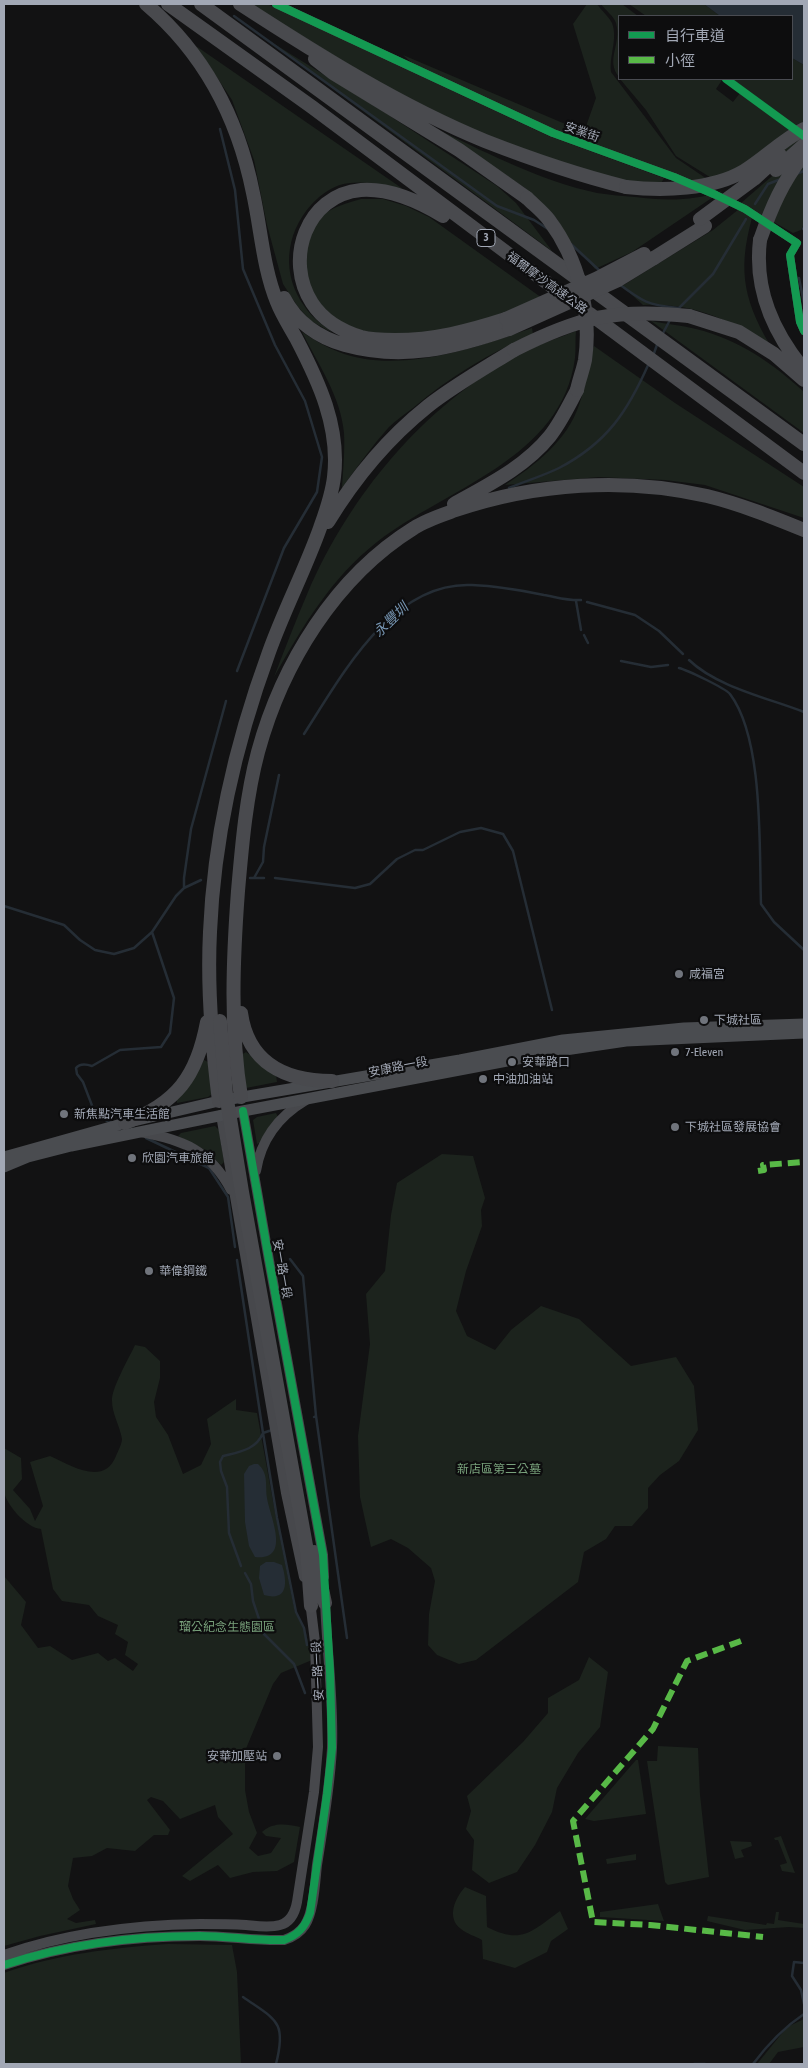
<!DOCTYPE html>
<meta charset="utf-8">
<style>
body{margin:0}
#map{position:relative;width:808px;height:2068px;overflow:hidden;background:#121213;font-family:"Asap Condensed","Noto Sans TC",sans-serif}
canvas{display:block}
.frame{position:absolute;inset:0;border:5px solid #a2a8b5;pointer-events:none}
.legend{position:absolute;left:618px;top:15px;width:175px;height:65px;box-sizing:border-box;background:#0d0d0e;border:1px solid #494b51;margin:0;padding:6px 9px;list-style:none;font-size:15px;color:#a2a8b5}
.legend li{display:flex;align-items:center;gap:10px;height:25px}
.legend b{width:25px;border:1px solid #494b51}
</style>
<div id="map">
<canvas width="808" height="2068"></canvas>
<div class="frame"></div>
<ul class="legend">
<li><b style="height:6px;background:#139951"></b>自行車道</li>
<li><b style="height:6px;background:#58b947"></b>小徑</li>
</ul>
</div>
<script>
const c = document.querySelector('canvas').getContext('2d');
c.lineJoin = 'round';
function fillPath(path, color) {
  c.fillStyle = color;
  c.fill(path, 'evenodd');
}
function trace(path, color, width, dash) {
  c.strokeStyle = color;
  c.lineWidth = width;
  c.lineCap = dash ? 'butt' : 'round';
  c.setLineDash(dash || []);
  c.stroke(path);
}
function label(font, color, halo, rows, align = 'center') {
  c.font = font + ' "Asap Condensed","Noto Sans TC",sans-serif';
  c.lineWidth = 4.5;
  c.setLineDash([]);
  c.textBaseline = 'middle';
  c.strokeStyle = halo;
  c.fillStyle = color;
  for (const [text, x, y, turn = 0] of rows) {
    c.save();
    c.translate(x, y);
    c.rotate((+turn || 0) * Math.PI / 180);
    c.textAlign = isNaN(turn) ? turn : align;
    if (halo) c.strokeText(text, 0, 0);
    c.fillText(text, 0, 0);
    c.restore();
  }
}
const green = new Path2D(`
 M250 4H267L549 136 664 178 659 187 603 179 487 139 395 93Z
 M587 4H597C601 10 609 17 612 23 618 39 609 56 611 72L676 158 710 181 695 185 549 128 414 65 403 55 584 132 596 98 573 24Z
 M601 4H622L638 16H619V77C605 60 622 44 616 23 614 16 605 10 601 4Z
 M629 4H704L720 16H646Z
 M260 35 387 114 497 186 516 203 552 251Z
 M196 46 403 189C386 185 368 181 350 183 335 184 321 194 311 205 285 234 281 275 305 307 312 318 323 325 333 333L311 321 298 307 283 284 267 225 254 160 232 100Z
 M792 58 804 65V132L732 79H792Z
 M620 79H721L722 80 716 89 733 102 740 93 804 139V224L801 230 793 233 754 211C738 265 741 296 770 345 728 319 694 303 643 305L622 286 713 230 744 205 741 203 778 171 736 170 713 179 676 156 646 110Z
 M441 131C491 155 542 181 597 193 610 195 623 196 635 197 665 201 694 201 722 191L632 252 595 269 578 249 570 242 557 219 525 188Z
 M361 199H383L406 206 429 217 542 298C507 312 471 326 434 332 423 334 411 333 400 333 391 333 381 335 373 334 331 327 296 288 308 245 311 234 315 223 323 215 335 206 347 203 361 199Z
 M651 321C666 324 681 325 696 329 738 339 774 364 804 392V433Z
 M532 328 533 334C490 353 449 377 413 408 405 414 396 420 389 427 372 446 357 467 342 488 343 470 345 452 344 433 341 397 318 364 302 332 314 340 326 347 339 352 397 375 476 348 532 328Z
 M576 331C575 340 576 349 575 358 562 459 446 488 377 542 331 578 303 626 274 677 285 648 296 620 308 592 350 495 423 407 516 356 534 346 556 339 576 331Z
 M594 346 675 403 804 487V518L705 485 665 480 599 477 505 485C535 465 567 441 579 405 586 386 588 366 594 346Z
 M246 1052 276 1075 277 1082 246 1088 241 1055Z
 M204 1060 208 1062 212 1094 208 1097 177 1103V1099L190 1085Z
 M276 1113 278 1117 266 1131 260 1143 257 1144 253 1120 257 1117Z
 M215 1126 219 1130 224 1162 221 1165 205 1150 178 1136 181 1133Z
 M442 1154 473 1156 485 1198 481 1210 482 1226 466 1271 456 1311 467 1336 495 1350 511 1330 541 1306 579 1319 631 1366 676 1357 694 1386 698 1430 679 1461 660 1475 648 1488V1508L632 1526H615L606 1539 584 1552 578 1582 476 1660 459 1664 437 1655 428 1645 429 1614 435 1581 431 1568 408 1548 391 1539 371 1547 360 1497 358 1436 370 1344 366 1294 385 1271 391 1215 397 1183Z
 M135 1345 145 1347 160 1361V1378L154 1402 156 1417 168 1435 183 1474 201 1465 211 1444 207 1419 236 1399V1410L257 1413 276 1518 295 1612 306 1633 312 1660 281 1673 273 1684 245 1751V1790L249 1812 257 1833 249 1848 258 1856 271 1853 281 1838 266 1836 262 1832C273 1822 286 1824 300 1827L294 1862 277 1871 253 1872 230 1878 218 1865 190 1881 182 1876 233 1834 218 1817 215 1805 180 1819 163 1801 151 1797 147 1800 170 1830 168 1835H154L135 1851 107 1848 92 1856 73 1858 68 1886 73 1899 80 1910 67 1919 76 1923 95 1920 96 1924 40 1936 4 1946V1576L26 1602 21 1625 38 1648 50 1646 72 1660 98 1653 108 1661 115 1658 133 1671 138 1664 125 1655 128 1642 115 1634 118 1625 98 1616 89 1605 62 1601 53 1589 41 1529C27 1528 7 1506 4 1492 1 1478 4 1461 4 1448L21 1458 22 1479 13 1490 30 1509 35 1521 43 1506 30 1462 50 1456C70 1465 104 1487 116 1456 118 1451 122 1444 122 1439 120 1426 112 1414 112 1401 111 1389 129 1358 135 1345Z
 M589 1657 608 1672 600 1727 578 1753 557 1788 552 1812 535 1845 517 1872 489 1883 472 1870 474 1840 466 1829 471 1811 467 1796 523 1742 548 1713V1698L579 1680Z
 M658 1746 698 1748 700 1795 709 1877 668 1885 665 1882 647 1761H657Z
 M636 1760H638L646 1814 594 1821 585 1819Z
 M781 1836 795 1873 782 1871 780 1865 787 1863 778 1840H775L774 1838Z
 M730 1841 751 1842 752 1846 741 1850 744 1857 735 1859Z
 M636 1854V1860L607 1864 606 1859Z
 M465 1887 486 1896 487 1927C522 1945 532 1931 560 1911L568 1929 551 1941 547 1952 515 1968 483 1959 482 1940C475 1936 467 1934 461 1929 446 1918 455 1898 465 1887Z
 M658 1904 664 1921 600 1917V1912Z
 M776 1912H779L778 1920 804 1924V1928L789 1927 745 1930 707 1921 708 1916 766 1925 767 1923 774 1924Z
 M168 1944 232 1945 237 1972 241 2064H4V1973C57 1954 112 1948 168 1944Z
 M804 2019V2047L778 2052 769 2064H757L787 2027Z`);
const water = new Path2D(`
 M704 4H804V65L792 58V16H720Z
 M254 1464H258C269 1474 265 1485 267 1498 270 1517 292 1561 255 1557L249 1546 245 1522 244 1474 249 1466Z
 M266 1562H274L282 1565C287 1581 289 1602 264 1595L259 1578 260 1566Z`);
const stream = new Path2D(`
 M234 16 497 206 534 220 548 229
 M220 129 235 190 243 269 275 345 305 401 322 457 317 492 284 548 237 671
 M796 174 804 171
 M755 204 768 184 781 179
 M803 229 804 227
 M571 244 600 271
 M799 278 804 303
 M619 284C643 302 648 305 678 308
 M679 308 713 274 746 219
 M662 335 670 320
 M653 356 658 342
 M509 488C525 481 543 476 559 468 607 443 628 411 649 363
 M576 601 581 630
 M587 602 635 615 659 631 683 654
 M584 635 588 643
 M689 660C717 687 768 698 804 712
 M621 661 651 667 668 665
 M679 668C687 670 725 688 730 694 764 739 759 848 761 904L774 922 804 950
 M304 734C342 675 392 581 472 585 496 586 520 590 544 595 556 597 569 601 581 600
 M250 878H264
 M254 878 263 862 264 847 279 775
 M275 878 355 888 370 884 397 859 415 850H423L460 832 481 828 503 834 513 851 552 1010
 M184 887V878L191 829 226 701
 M4 906 64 925 80 940 95 950 114 954 134 948 152 932 176 896 184 888 201 880
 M110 1122 96 1116 83 1082 77 1074 76 1068C80 1063 86 1064 92 1066L120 1050 161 1047 170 1033 174 998 152 932
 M146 1138 209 1168 228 1197 235 1247
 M290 1259 303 1276 316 1416 314 1417
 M237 1260 263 1433C256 1450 239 1452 223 1456L220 1462 221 1471 227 1487 229 1533 241 1566
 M316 1416 347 1638
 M272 1430 263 1433 277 1518 296 1612 304 1628 307 1645
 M245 1573 251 1584 253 1601 264 1634 294 1664 305 1693
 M804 1963 794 1962 792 1976 801 1990 804 2004
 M243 1997C276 2020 287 2021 276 2064
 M694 2064H705
 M753 2064C768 2044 783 2028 804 2014`);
const minor = new Path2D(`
 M276 4 553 133 674 177 716 195 745 209 797 243 790 255 800 322 804 331`);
const tertiary = new Path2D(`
 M243 1111 269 1260 323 1555 324 1577
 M221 1115 286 1493 304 1577
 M141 1132C183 1140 210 1150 231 1190
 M256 1171C261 1139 279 1116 306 1100
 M4 1955C66 1933 134 1925 200 1924 215 1924 230 1924 246 1925 257 1926 269 1928 280 1925 291 1922 295 1913 297 1902L314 1792 318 1747 315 1642 310 1601
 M4 1965C67 1944 134 1936 200 1936 228 1936 256 1941 284 1940 293 1937 300 1933 305 1925 314 1911 315 1882 317 1865 323 1827 330 1787 332 1748 334 1698 326 1647 325 1596`);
const secondary = new Path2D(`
 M4 1157 125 1123 219 1101 460 1060 563 1040 684 1028 804 1024
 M4 1167 28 1157 71 1146 243 1111 565 1050 626 1041 804 1033`);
const motorway = new Path2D(`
 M146 4C205 54 238 118 253 193 261 229 263 268 277 302 282 315 290 327 296 338 319 382 340 427 334 477 332 495 326 511 320 528 305 570 284 610 269 652 236 742 214 837 210 932 207 989 212 1046 219 1101
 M168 4 312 107 570 300
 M201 4 804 444
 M240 4C317 54 400 106 485 141 531 159 578 175 626 187
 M315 59 333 73 459 150 527 198
 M443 216C418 201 390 188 361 190 306 195 284 260 312 303 323 320 342 331 361 337 372 340 384 340 395 340 434 340 469 331 506 319
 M760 240C754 290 773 332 804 370
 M654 258 705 226
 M284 298C296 322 319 338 345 345 403 361 454 348 509 329
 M590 314 804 473
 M689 316 739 332 774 354 804 380
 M454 504C488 485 525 467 550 436 561 422 569 405 577 390
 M328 522C354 479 388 438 428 406 455 385 485 368 514 350
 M241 1013C248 1063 285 1081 332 1081
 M241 1097C230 1030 233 958 238 891 242 845 246 797 258 752 282 664 335 577 414 528 426 520 442 515 456 510 536 483 625 477 707 496 740 504 772 517 804 530
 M125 1123C177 1103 197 1076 207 1022`);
const motorwayBridge = new Path2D(`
 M776 170 804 145
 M626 187C662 191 712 190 744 171 765 158 782 140 804 129
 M527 198C534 205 543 212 549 220 578 259 592 311 585 360 583 370 579 380 577 390
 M700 219 754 179 780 155
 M760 240C772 206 782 183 804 154
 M506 319 596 279 644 254
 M509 329 618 280 654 258
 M514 350C579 317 616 308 689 316
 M220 1021 226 1094 242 1192 307 1551 311 1606
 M314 1552 325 1603`);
const quiet = new Path2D(`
 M758 1171 764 1170 763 1165 804 1162
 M741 1641 687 1661 653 1729 573 1821 593 1922 650 1925 763 1937`);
const cycleway = new Path2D(`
 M276 4 553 133 674 177 716 195 745 209 797 243 790 255 800 322 804 331
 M726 79 804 136
 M4 1965C67 1944 134 1936 200 1936 228 1936 256 1941 284 1940 298 1935 305 1927 310 1913L327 1794 332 1748 330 1671 323 1555 269 1260 243 1111`);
const markers = [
 [679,974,5,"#70747c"],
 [704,1020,5,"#70747c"],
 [675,1052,5,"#70747c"],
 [512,1062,5,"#70747c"],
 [483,1079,5,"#70747c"],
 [64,1114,5,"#70747c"],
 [675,1127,5,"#70747c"],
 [132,1158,5,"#70747c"],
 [149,1271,5,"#70747c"],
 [277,1756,5,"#70747c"]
];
const shields = [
 [486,238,18]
];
const shieldNames = [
 ["3",486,238]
];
const streetNames = [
 ["安業街",582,132,20],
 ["福爾摩沙高速公路",547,283,36],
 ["安康路一段",398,1067,-11],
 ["安一路一段",282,1269,80],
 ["安一路一段",318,1671,-93]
];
const poiNames = [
 ["咸福宮",689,974],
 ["下城社區",714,1020],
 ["7-Eleven",685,1052],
 ["安華路口",522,1062],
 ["中油加油站",493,1079],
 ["新焦點汽車生活館",74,1114],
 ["下城社區發展協會",685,1127],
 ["欣園汽車旅館",142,1158],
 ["華偉鋼鐵",159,1271],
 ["安華加壓站",267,1756,"right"]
];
const parkNames = [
 ["新店區第三公墓",499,1469],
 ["瑠公紀念生態園區",227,1627]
];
const waterNames = [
 ["永豐圳",391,620,-44]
];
fillPath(green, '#1c231d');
fillPath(water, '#252d35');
trace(stream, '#252d35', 2.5);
trace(minor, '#47484c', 8);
trace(tertiary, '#47484c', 10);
trace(secondary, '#4a4c50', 11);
trace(motorway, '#494a4e', 14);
trace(motorwayBridge, '#494a4e', 14);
trace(quiet, '#58b947', 6, [12, 6]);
trace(cycleway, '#139951', 8);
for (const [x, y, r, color] of markers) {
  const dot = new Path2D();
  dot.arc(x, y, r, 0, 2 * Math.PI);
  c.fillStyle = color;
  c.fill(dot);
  trace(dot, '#0d0d0e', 2);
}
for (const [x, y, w] of shields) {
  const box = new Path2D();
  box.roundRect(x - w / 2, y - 8.5, w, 17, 4);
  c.fillStyle = '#0d0d0e';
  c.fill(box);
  trace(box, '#a2a8b5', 1);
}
label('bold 11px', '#a2a8b5', null, shieldNames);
label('12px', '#a2a8b5', '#0d0d0e', streetNames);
label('12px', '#a2a8b5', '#0d0d0e', poiNames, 'left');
label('12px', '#78a17b', '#0d0d0e', parkNames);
label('italic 14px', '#7796b3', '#0d0d0e', waterNames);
</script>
